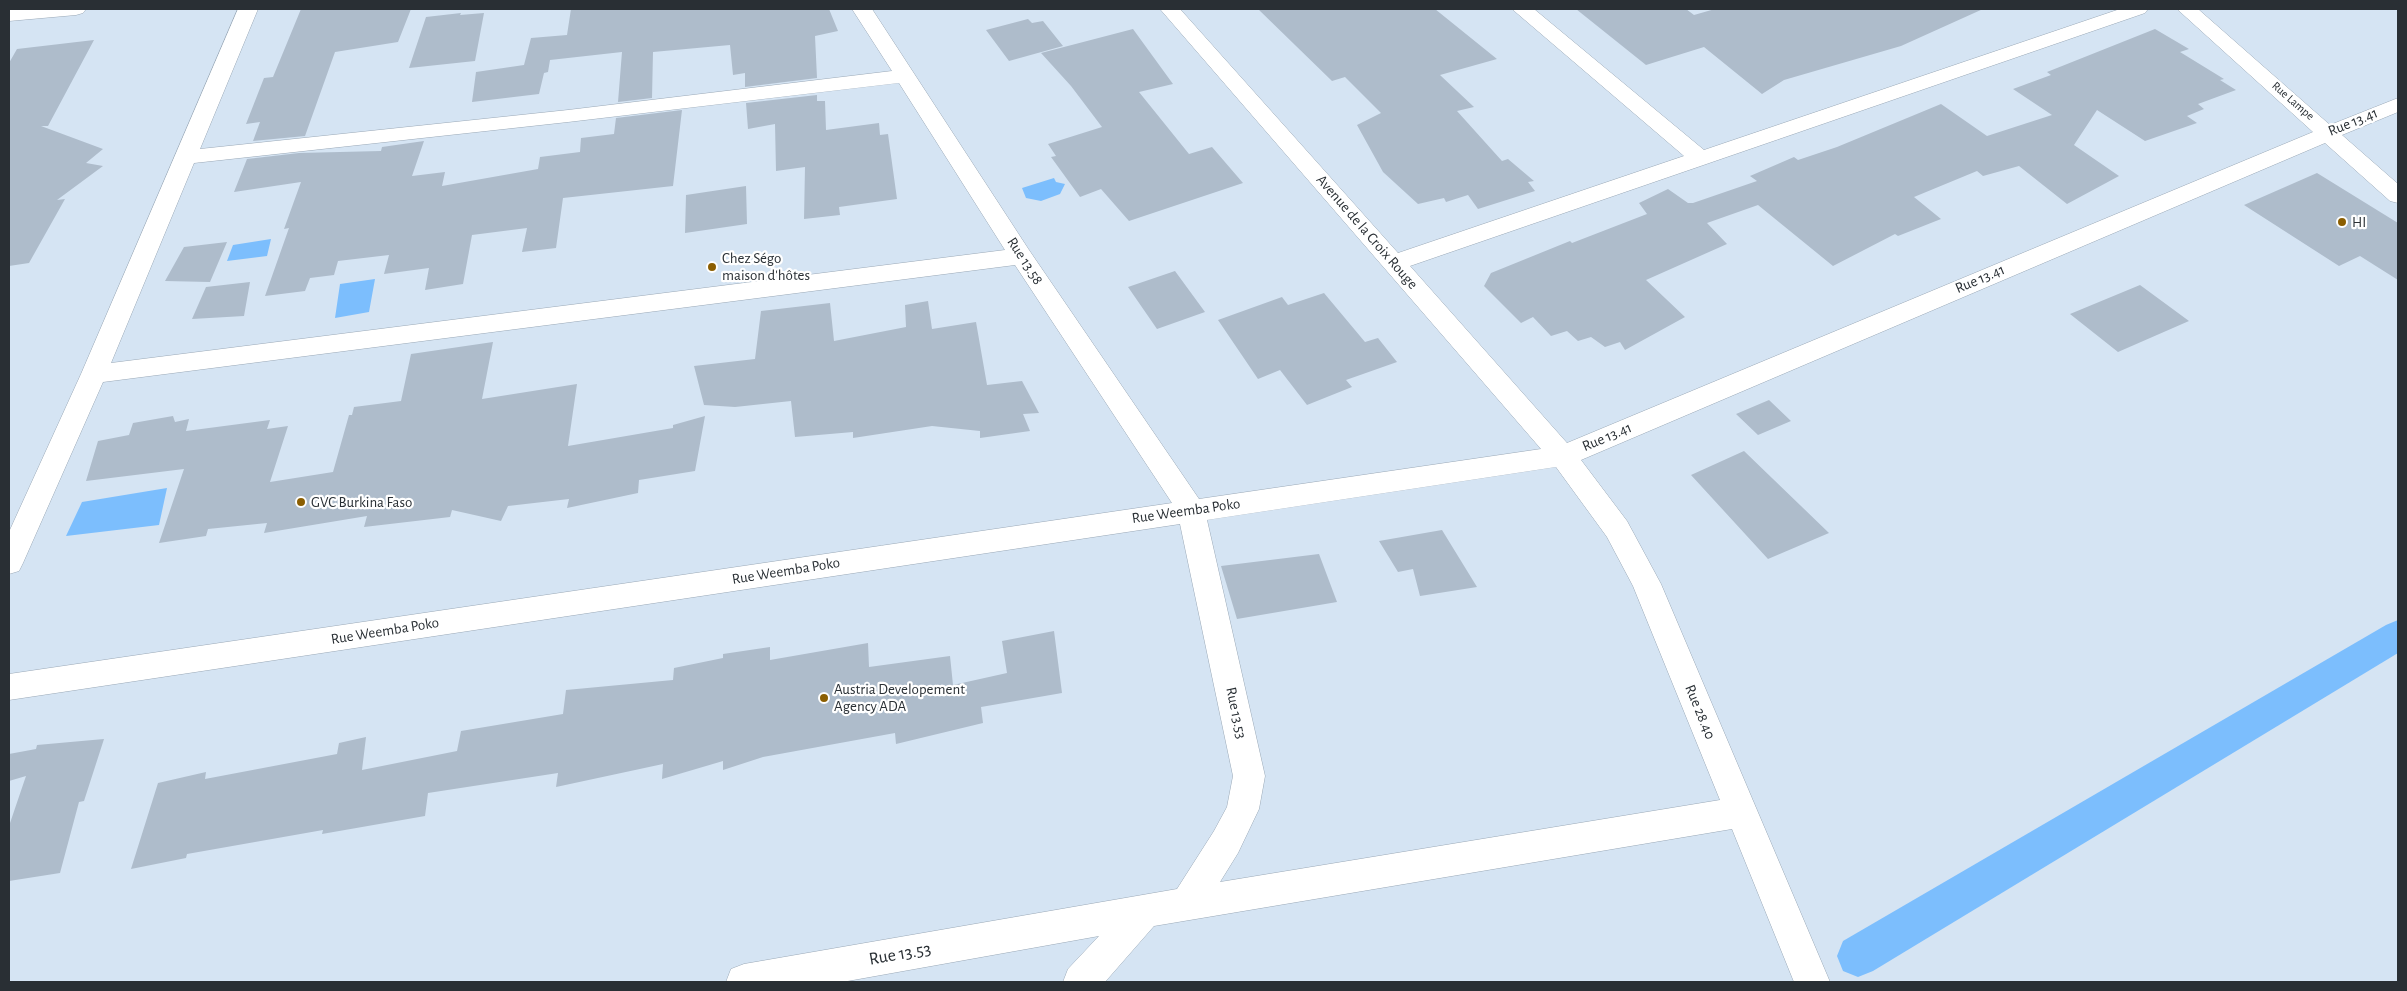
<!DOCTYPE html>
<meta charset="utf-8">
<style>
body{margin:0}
#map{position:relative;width:2407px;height:991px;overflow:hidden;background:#d5e4f3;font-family:"Alegreya Sans",sans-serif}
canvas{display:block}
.frame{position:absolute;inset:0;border:10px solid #292f34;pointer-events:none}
</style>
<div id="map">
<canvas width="2407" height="991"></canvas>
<div class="frame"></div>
</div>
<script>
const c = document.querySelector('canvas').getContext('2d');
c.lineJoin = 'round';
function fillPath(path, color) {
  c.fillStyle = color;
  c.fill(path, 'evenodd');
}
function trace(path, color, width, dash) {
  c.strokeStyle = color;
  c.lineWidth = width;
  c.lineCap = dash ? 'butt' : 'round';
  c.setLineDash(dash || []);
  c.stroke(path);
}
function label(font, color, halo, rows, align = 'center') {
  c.font = font + ' "Alegreya Sans",sans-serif';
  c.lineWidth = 4.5;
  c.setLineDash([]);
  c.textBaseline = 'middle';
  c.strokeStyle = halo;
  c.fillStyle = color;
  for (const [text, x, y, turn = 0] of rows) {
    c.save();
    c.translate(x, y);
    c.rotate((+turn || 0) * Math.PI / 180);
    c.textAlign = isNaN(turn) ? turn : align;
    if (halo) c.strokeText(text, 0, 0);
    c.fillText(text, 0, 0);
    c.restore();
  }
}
const water = new Path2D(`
 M1054 178 1056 182 1065 184 1060 194 1041 201 1026 198 1022 188Z
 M271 239 267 256 227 261 233 245Z
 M375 279 369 312 335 318 340 284Z
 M167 488 159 525 66 536 82 502Z`);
const canal = new Path2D(`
 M2398 620V653L1873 971 1858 977 1843 971 1837 956 1843 941 2386 625Z`);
const building = new Path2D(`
 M301 9H411L398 42 335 52 305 136 253 141 260 122 246 124 264 78 273 77Z
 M571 9H829L838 31 815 36 817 78 745 87V73L733 75 730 45 653 52 652 98 618 102 622 52 550 60 548 72 544 73 539 94 472 102 476 72 524 65 531 38 567 35Z
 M1258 9H1435L1497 59 1440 75 1474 107 1457 111 1502 161 1508 159 1534 181 1528 182 1535 191 1478 209 1468 195 1446 202 1444 198 1418 204 1383 172 1357 125 1381 113 1345 77 1332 81Z
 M1576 9H1686L1694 15 1715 9H1983L1901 46 1784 80 1762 94 1704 47 1646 65Z
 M461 13 460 15 484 13 475 61 409 68 426 17Z
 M1028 19 1032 23 1043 21 1063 46 1009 61 986 30Z
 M1133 29 1173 84 1139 92 1189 154 1212 147 1243 183 1129 221 1101 189 1080 197 1051 157 1056 156 1048 144 1102 127 1071 86 1041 53Z
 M2155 29 2189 49 2180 52 2224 79 2220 80 2236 90 2198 104 2204 109 2187 116 2197 123 2145 141 2097 110 2074 145 2119 176 2067 204 2019 166 1983 176 1977 171 1914 197 1941 219 1898 236 1895 234 1833 266 1758 205 1707 223 1727 244 1646 280 1685 317 1625 350 1620 342 1605 347 1591 337 1578 341 1567 331 1551 336 1533 317 1521 323 1484 286 1491 273 1570 241 1572 243 1647 214 1639 203 1668 189 1688 203H1693L1757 181 1750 176 1794 157 1798 160 1837 147 1941 104 1987 136 2052 115 2013 89 2051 75 2047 72Z
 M94 40 48 126H41L103 149 86 163 103 166 57 200 65 199 29 263 9 266V63L17 49Z
 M817 95V101H825L826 130 879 123 880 135 888 134 897 199 839 207 840 215 804 219 805 167 776 171 775 124 748 129 746 103Z
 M682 110 673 186 563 198 556 248 522 252 527 228 472 235 463 284 425 290 429 268 384 274 389 255 338 261 334 275 310 278 305 291 265 296 289 228 284 229 301 182 234 192 247 159 299 153 381 151 382 147 424 141 412 176 445 172 442 186 538 169 540 157 580 152 581 138 614 134 616 118Z
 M2317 173 2398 223V280L2360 256 2339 266 2244 205Z
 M746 186 747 224 685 233 686 195Z
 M227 242 210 282 165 281 184 247Z
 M1175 271 1205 312 1157 329 1128 287Z
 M250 282 244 316 192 319 206 287Z
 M2140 285 2189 321 2118 352 2070 314Z
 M1324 293 1365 342 1378 338 1397 362 1346 380 1352 387 1307 405 1280 370 1258 379 1218 320 1282 297 1288 305Z
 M928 301 932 329 976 322 987 385 1022 381 1039 413 1023 414 1030 431 980 438V431L932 426 853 438V432L795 437 791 401 735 407 704 405 694 366 755 359 761 311 830 303 834 341 906 327 905 305Z
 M493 342 482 399 577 384 568 446 673 428V425L705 416 695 471 639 480 638 493 567 508 569 499 508 506 501 521 452 510 450 517 364 527 367 516 264 533 267 523 208 529 206 536 159 543 184 469 86 481 98 441 129 435 133 423 173 416 175 422 189 419 186 431 270 420 267 429 288 426 270 482 333 472 349 415H352L354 407 401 401 411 354Z
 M1769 400 1791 421 1758 435 1736 414Z
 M1744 451 1829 533 1768 559 1691 475Z
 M1442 530 1477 587 1420 596 1413 569 1398 572 1379 541Z
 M1319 554 1337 602 1237 619 1221 566Z
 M1054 631 1062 693 981 707 983 723 896 744 895 733 763 757 723 770V761L662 779 663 764 556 787 558 773 428 793 425 816 322 834 323 830 187 854 186 858 131 869 158 783 206 772 205 779 337 754 339 743 366 737 362 770 457 751 461 731 563 714 566 690 673 680 674 668 723 658V654L770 647V660L868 643 869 667 950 656 953 685 1007 673 1002 641Z
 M104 739 84 801 79 802 60 873 9 881V826L26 776 9 781V754L36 749 37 745Z`);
const minor = new Path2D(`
 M9 9H86L83 13 76 15 9 21Z
 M238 9H258L200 149 568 110 892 71 852 9H872L1029 250 1199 499 1541 449 1160 9H1180L1398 253 1684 156 1512 9H1534L1704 150 2120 9H2148L2145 13 1410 266 1567 443 2313 132 2177 9H2198L2330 125 2398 98V112L2342 135 2398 184V203L2390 201 2325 143 1581 460 1627 521 1661 584 1830 982H1794L1732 829 1154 926 1105 982H1063L1068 969 1099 936 842 982H726L731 969 744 964 1177 889 1214 831 1227 807 1233 776 1180 524 9 700V674L1172 503 1015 265 103 382 23 563 19 571 9 574V532L81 374ZM899 83 1005 250 111 363 194 163 568 122ZM1556 467 1607 537 1633 586 1720 800 1220 882 1238 853 1259 809 1265 776 1207 520Z`);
const markers = [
 [2342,222,5,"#8b5e01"],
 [712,267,5,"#8b5e01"],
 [301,502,5,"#8b5e01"],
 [824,698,5,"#8b5e01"]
];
const farStreetnames = [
 ["Rue Lampe",2293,101,41]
];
const streetNames = [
 ["Rue 13.41",2353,122,-22],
 ["Avenue de la Croix Rouge",1367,232,49],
 ["Rue 13.58",1025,261,57],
 ["Rue 13.41",1980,279,-23],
 ["Rue 13.41",1607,437,-23],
 ["Rue Weemba Poko",1186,511,-8],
 ["Rue Weemba Poko",786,571,-9],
 ["Rue Weemba Poko",385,631,-9],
 ["Rue 28.40",1700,712,68],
 ["Rue 13.53",1236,713,78]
];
const poiNames = [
 ["HI",2352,222],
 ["Chez Ségo",722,258],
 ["maison d'hôtes",722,275],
 ["GVC Burkina Faso",311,502],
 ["Austria Developement",834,689],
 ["Agency ADA",834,706]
];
const nearStreetnames = [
 ["Rue 13.53",900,954,-10]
];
fillPath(water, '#7cbefd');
fillPath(canal, '#7cbefd');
fillPath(building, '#aebccb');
trace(minor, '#9aa8b6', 1);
fillPath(minor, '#fff');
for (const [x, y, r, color] of markers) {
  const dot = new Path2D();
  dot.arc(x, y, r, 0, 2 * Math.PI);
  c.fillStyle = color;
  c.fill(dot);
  trace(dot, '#fff', 2);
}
label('12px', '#292f34', '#fff', farStreetnames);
label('15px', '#292f34', '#fff', streetNames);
label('15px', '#292f34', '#fff', poiNames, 'left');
label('18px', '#292f34', '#fff', nearStreetnames);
</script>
